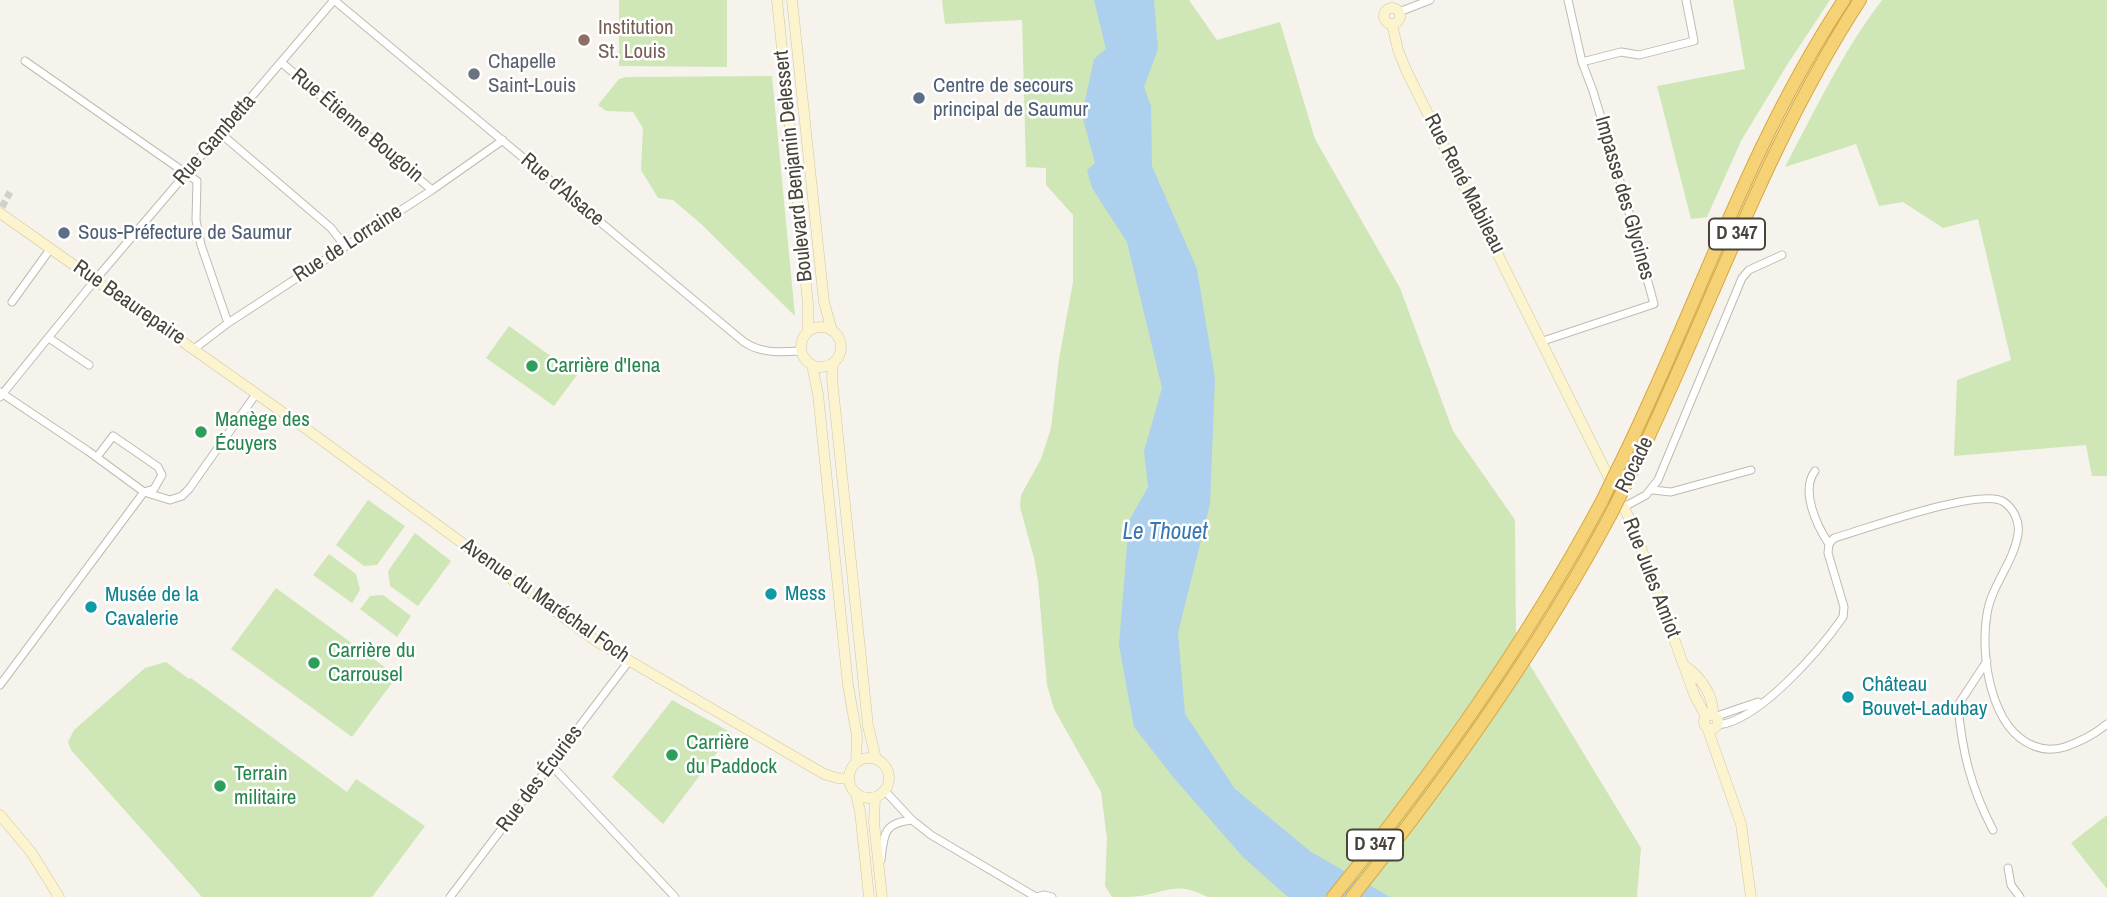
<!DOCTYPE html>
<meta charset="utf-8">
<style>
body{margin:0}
canvas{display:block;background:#f5f3ec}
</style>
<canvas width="2107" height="897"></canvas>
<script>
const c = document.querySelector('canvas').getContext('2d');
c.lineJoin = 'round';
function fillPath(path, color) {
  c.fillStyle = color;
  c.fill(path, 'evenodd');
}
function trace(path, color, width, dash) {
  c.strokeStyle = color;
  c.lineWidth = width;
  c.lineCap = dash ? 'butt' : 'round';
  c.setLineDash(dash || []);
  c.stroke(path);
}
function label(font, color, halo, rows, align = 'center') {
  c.font = font + ' "Archivo Narrow",sans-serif';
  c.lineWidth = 5;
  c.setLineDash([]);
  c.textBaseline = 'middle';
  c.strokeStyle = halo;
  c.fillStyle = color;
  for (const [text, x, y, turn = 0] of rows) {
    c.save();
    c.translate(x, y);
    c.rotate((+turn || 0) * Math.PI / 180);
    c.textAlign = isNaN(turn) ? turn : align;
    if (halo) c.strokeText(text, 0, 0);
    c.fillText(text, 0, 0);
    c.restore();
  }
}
const green = new Path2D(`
 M619 0H727V67L619 66Z
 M942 0H1189L1217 40 1280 22 1315 139 1400 288 1453 431 1515 520 1516 642 1641 848 1637 897H1208C1178 882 1171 890 1141 896 1132 897 1122 897 1112 897L1105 886 1107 839 1101 792 1054 709 1047 685 1038 581 1034 558 1020 507 1021 495 1041 459 1051 428 1059 359 1073 282V215L1046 185V168L1026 167 1022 20 945 24Z
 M1733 0H1830L1787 65 1741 141 1707 217 1691 219 1657 86 1745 69Z
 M1882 0H2107V476H2092L2086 445 1954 456 1957 380 2011 360 1978 219 1943 228 1903 202 1879 206 1856 144 1785 167C1815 110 1843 51 1882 0Z
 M772 76 795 316 700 223 673 200 658 198 641 170 643 128 633 112 606 111 598 105 619 79 626 77Z
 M509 326 577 375 554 406 486 358Z
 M368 500 405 526 377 565 364 566 336 545Z
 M415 533 451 561 418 606 390 586 388 571Z
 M329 554 356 574 360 590 352 603 313 575Z
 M276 588 397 676 352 737 231 649Z
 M383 595 411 616 397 637 360 609 370 596Z
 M166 662 189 679 191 678 347 792 356 779 425 826 372 897H202L71 750 68 742 74 730 145 668Z
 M672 700 732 733 663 824 612 777Z
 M2107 815V889L2071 843Z`);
const water = new Path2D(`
 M1094 0H1154L1158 49 1144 87 1151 106 1152 166 1197 269 1215 378 1210 504 1178 633 1185 714 1235 789 1311 852 1390 897H1288L1243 857 1174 778 1134 727 1119 645 1129 521 1148 487 1144 451 1162 388 1127 242 1092 188 1087 170 1095 163 1082 115 1094 59 1106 49Z`);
const streetTunnel = new Path2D(`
 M2 207 10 192`);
const street = new Path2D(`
 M334 0 744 342C762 354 780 352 801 351
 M1399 12 1430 0
 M25 61 197 181 196 220 201 245 228 323
 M1582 62 1621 52 1639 55 1694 41 1686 0
 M282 63 432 190
 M220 133 331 228 345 246
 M12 302 51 248
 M49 338 89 365
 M1543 341 1654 304 1625 198 1593 91 1582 62 1568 0
 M194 349 228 323 432 190 503 140
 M0 392 88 451 144 492 170 500 182 496 189 489 256 394
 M0 397 96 279 334 0
 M97 457 113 436 158 467 162 475 154 489 144 492
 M1815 471C1800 491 1817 526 1829 544
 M1653 490 1671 492 1751 470
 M1624 507 1646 495 1658 480 1742 278 1749 270 1782 255
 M1987 661 1958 705C1962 752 1971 788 1993 830
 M0 685 144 492
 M1717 716 1758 702
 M1718 725C1759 721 1820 650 1843 617L1844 607 1828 553 1829 544 1834 538C1863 530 1982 486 2004 502 2014 509 2020 522 2018 534 2014 562 1991 586 1987 614 1980 654 1990 729 2034 746 2044 750 2055 750 2065 747 2082 741 2094 735 2107 724
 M550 764 675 897
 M885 791 912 820 931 835 1036 897
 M881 860C884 834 883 823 912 820
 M2008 868 2011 885 2020 897
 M450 897 629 661
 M1036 897 1044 895 1052 897`);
const secondary = new Path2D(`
 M777 0 808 304V332
 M792 0 824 302 832 331
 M1384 16a8 8 0 1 1 16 0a8 8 0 1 1-16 0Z
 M1392 24 1398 50 1406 70 1634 528 1694 694 1706 717
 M0 213 305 428 599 643 824 774 837 778 849 779
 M801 347a20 20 0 1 1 40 0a20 20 0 1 1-40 0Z
 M833 363 832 379 868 726 876 759
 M812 365 818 394 848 685 857 736 856 763
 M1684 665C1700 677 1713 693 1713 714
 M1704 722a7 7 0 1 1 14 0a7 7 0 1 1-14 0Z
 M1710 729 1709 733 1741 824 1751 897
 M849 778a20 20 0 1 1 40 0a20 20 0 1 1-40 0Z
 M856 794 860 811 869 897
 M875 798 874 822 882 897
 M0 815 31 852 59 897`);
const highway = new Path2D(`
 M1617 470C1695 314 1747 146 1844 0
 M1630 476C1708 317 1763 149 1860 0
 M1333 897C1434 772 1526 643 1602 501
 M1352 897C1448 777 1537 652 1610 516`);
const highwayBridge = new Path2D(`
 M1602 501 1617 470
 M1610 516 1630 476`);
const markers = [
 [584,40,7,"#8d6e63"],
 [474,74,7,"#6b7280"],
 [919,98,7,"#5c6f8a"],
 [64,233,7,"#5c6f8a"],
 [532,366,7,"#2e9e5b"],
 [201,432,7,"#2e9e5b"],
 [771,594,7,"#0f9aa8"],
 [91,607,7,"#0f9aa8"],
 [314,663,7,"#2e9e5b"],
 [1848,697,7,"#0f9aa8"],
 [672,755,7,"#2e9e5b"],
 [220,786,7,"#2e9e5b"]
];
const shields = [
 [1737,234,56],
 [1375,845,56]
];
const shieldNames = [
 ["D 347",1737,234],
 ["D 347",1375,845]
];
const educationNames = [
 ["Institution",598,28],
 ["St. Louis",598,52]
];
const worshipNames = [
 ["Chapelle",488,62],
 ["Saint-Louis",488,86]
];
const serviceNames = [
 ["Centre de secours",933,86],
 ["principal de Saumur",933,110],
 ["Sous-Préfecture de Saumur",78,233]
];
const streetNames = [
 ["Rue Étienne Bougoin",357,126,40],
 ["Rue Gambetta",215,140,-49],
 ["Boulevard Benjamin Delessert",794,166,-96],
 ["Rue René Mabileau",1464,184,63],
 ["Rue d'Alsace",562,190,40],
 ["Impasse des Glycines",1624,198,74],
 ["Rue de Lorraine",348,244,-33],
 ["Rue Beaurepaire",129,303,35],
 ["Rocade",1635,465,-64],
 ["Rue Jules Amiot",1651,578,69],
 ["Avenue du Maréchal Foch",545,601,35],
 ["Rue des Écuries",540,779,-53]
];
const leisureNames = [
 ["Carrière d'Iena",546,366],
 ["Manège des",215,420],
 ["Écuyers",215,444],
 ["Carrière du",328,651],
 ["Carrousel",328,675],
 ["Carrière",686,743],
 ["du Paddock",686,767],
 ["Terrain",234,774],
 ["militaire",234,798]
];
const cultureNames = [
 ["Mess",785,594],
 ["Musée de la",105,595],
 ["Cavalerie",105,619],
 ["Château",1862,685],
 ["Bouvet-Ladubay",1862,709]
];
const waterNames = [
 ["Le Thouet",1165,533]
];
fillPath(green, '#cfe6b7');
fillPath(water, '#acd0ed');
trace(streetTunnel, '#d3d0c8', 7, [7, 3.5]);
trace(street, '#c0bbaf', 9);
trace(secondary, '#d2c79e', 11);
trace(highway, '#d6a845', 14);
trace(street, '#fff', 7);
trace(secondary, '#fcf3cf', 10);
trace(highway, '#f6d276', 12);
trace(highwayBridge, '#d6a845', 14, []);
trace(highwayBridge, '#f6d276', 12);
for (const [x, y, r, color] of markers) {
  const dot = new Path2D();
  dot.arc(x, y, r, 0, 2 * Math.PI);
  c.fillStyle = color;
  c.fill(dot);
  trace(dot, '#fff', 2.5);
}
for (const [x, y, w] of shields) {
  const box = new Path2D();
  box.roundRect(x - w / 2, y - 15.5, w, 31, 5);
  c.fillStyle = '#fff';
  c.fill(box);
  trace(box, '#49443a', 2);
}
label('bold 19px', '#49443a', null, shieldNames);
label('21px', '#785e54', '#fff', educationNames, 'left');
label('21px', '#5b616d', '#fff', worshipNames, 'left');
label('21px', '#4e5e75', '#fff', serviceNames, 'left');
label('21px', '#49443a', '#fff', streetNames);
label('21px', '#27864d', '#fff', leisureNames, 'left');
label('21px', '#0d838f', '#fff', cultureNames, 'left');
label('italic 23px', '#3777b1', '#fff', waterNames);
</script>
